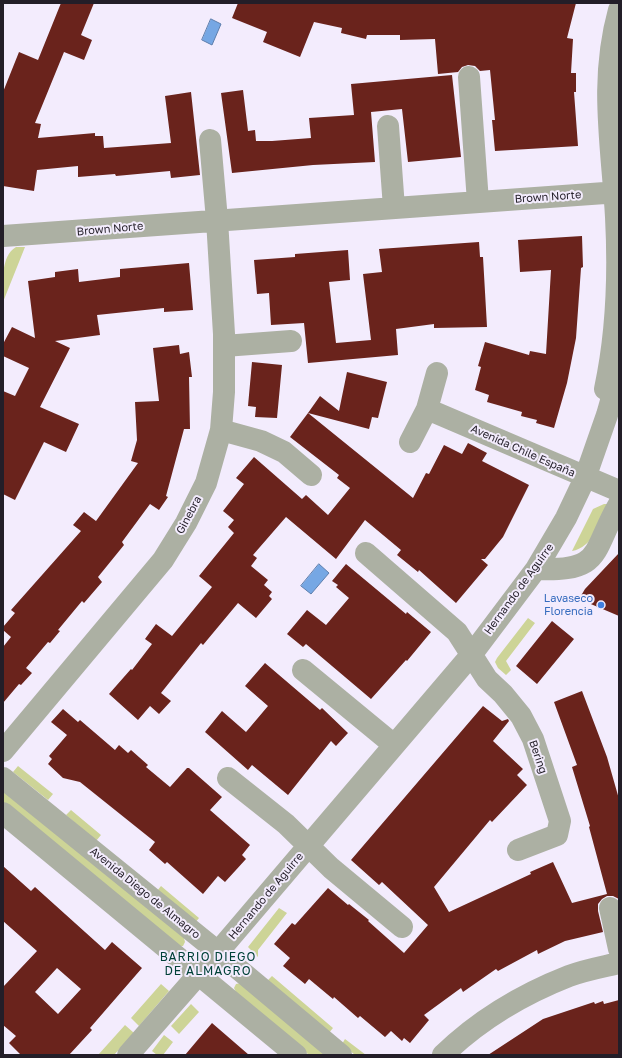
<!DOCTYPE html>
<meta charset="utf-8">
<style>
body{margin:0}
#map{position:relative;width:622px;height:1058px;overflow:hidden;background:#f3ecfd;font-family:"Golos Text",sans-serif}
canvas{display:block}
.frame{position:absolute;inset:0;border:4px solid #231e28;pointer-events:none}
</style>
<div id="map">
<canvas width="622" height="1058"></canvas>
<div class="frame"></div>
</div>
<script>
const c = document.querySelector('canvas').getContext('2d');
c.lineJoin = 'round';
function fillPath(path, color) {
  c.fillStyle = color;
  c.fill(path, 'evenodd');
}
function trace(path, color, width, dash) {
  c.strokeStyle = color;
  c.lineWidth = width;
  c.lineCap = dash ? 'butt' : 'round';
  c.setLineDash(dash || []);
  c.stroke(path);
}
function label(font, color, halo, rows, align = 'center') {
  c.font = font + ' "Golos Text",sans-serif';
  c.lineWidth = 4;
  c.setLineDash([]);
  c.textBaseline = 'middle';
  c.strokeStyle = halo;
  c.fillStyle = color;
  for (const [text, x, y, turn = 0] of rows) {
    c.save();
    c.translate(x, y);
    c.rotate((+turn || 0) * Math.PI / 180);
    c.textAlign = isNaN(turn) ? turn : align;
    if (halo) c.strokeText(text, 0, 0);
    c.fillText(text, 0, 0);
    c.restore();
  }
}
const green = new Path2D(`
 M16 247H25L3 302C3 285 0 256 16 247Z
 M604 504H612C602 521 592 548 572 551L593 509Z
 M528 618 535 623 506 661 511 670 506 675 498 668 495 662 497 658Z
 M18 766 53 794 48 800 13 772Z
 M3 788 184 938 185 942 183 946H179L3 802Z
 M71 810 101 835 96 841 66 815Z
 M161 886 199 918 195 923 157 891Z
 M279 908 287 913 258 950V957L248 947Z
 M272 976 333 1028 328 1034 267 981Z
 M241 983 326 1055H309L237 994 234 988 236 984Z
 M161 984 169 991 139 1026 131 1018Z
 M191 1004 199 1012 179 1034 171 1026Z
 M125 1025 134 1033 114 1055H98Z
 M164 1035 173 1042 163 1055H157L152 1051Z
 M345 1039 366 1055H355L342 1044Z`);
const water = new Path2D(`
 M211 19 221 24 212 45 202 40Z
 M319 564 329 573 311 594 301 586Z`);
const building = new Path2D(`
 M61 3H94L81 35 92 40 84 60 64 52 35 123 41 124 38 138 95 133V136H103L104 148 171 143 165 96 191 92 200 175 171 178 170 171 116 176 115 174 78 177V166L37 170 34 191 3 186V92L19 52 38 60Z
 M238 3H576L567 38 573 39 571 73H576V92H574L578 146 495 151 492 120H495L490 70 480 71 475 66 468 65 462 67 458 72 438 74 435 39 400 40V35H367L366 39 341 33 342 28 314 22 300 57 263 42 267 32 232 18Z
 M452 75 461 157 408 162 402 109 371 112 375 162 313 165 232 173 221 93 243 90 248 131 255 130 256 141H272L311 138 309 118 354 115 351 84Z
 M582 236 583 267 581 268 576 338 567 383 554 428 536 423 537 420 521 416 522 412 487 402 489 395 475 390 481 367 478 366 485 342 529 355 530 351 546 354 551 270 520 272 518 240Z
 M479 242 480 257H483L487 327 434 328V324L396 329 398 355 308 363 304 323 271 325 269 293 257 294 254 260 295 257V254L348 250 350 280 329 282 336 343 371 340 363 274 382 272 379 249Z
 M189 263 193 310 164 312V308L97 315 100 335 55 341 70 348 40 407 79 424 66 452 44 442 15 500 3 494V391L15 396 29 368 3 356V344L12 327 35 338 28 281 55 277V272L78 269 79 282 120 277V269Z
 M179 345 180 354 189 352 192 377H189L190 429H184L166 496 168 497 159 510 150 504 122 542 124 545 98 577 102 582 84 603 82 601 58 630 60 631 50 643 48 642 26 668 32 673 21 685 19 684 3 703V647L11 637 3 630V627L15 613 11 610 81 531 73 525 84 512 96 521 138 463 131 461 137 440 135 402 159 401 153 348Z
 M252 362 282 365 277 418 255 417 256 407 248 406Z
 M347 372 387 382 378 418 372 417 369 429 308 413 320 396 339 411Z
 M308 413 413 498 426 473 429 474 444 445 462 454 468 443 487 453 482 461 529 485 503 537 485 559H481L488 565 456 603 419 570 418 572 397 555 401 550 365 520 336 559 286 517 253 555 257 558 251 566 268 580 264 585 272 592 269 596 272 599 256 618 238 603 203 645 201 643 161 693 171 701 159 714 150 706 138 720 109 694 131 669 132 670 152 644 145 639 156 624 172 636 212 587 199 576 234 533 228 527 234 520 223 511 244 484 236 478 254 457 302 499 306 495 328 515 350 488 337 478 339 475 290 437Z
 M619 553V616L579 599 585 589Z
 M346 564 406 614 407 612 431 632 407 661 406 660 371 699 306 644 303 647 287 634 307 610 326 625 349 598 336 587 338 585 332 581Z
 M552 621 574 639 537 684 516 666Z
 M265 663 320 710 322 708 348 733 336 746 331 741 288 795 252 765 248 770 205 732 222 711 246 732 268 706 245 686Z
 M582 691 607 757 619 799V899L613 896H607L602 899 598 904V911L603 932 565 941 538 954 537 950 498 971 496 969 463 992 461 988 424 1015 429 1020 410 1043 404 1038 402 1041 391 1031 385 1037 360 1016 358 1018 334 997 333 999 309 979 305 984 283 966 290 958 274 944 292 923 295 925 328 888 348 905 349 904 369 920 368 921 404 953 428 925 382 882 379 885 351 860 483 706 502 721 508 719 509 721 493 741 523 769 517 775 527 785 492 822 490 820 434 887 449 912 531 874 530 872 553 862 572 903 607 894 589 827 590 826 572 767 577 765 554 702Z
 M63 709 78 722 80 720 115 750 119 745 128 753 131 750 148 765 146 767 170 787 187 768H189L222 797 210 810 250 845 242 855 246 859 225 882 218 876 203 894 167 862 165 864 149 850 155 842 80 782 63 778 48 764 52 759 49 756 67 735 51 722Z
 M3 866 31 891 35 887 105 950 112 942 142 968 90 1028 92 1030 69 1055H21L9 1043 16 1036 3 1025V987L37 951 3 921ZM57 968 81 989 58 1014 35 992Z
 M619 1000V1055H488L543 1019 594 1002 595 1004 603 1001 604 1004Z
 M212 1023 249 1055H185Z`);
const minor = new Path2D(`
 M469 77 478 202
 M388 126 394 208
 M3 236 619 192
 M224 346 291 341
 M605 389C617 333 619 274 616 217 612 145 599 82 619 10
 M427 409 619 491
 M221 430 261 441 284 452 311 475
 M410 442 427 409 437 373
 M366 553 457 632 487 679 503 694 521 716 533 739 560 821 557 835 518 850
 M536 569C604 572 591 552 619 504
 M303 670 394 745
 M3 751 163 560 186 523 206 483 221 430 224 392V334L217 220 210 140
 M3 778 218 952 341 1055
 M228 778 286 824 331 868 402 927
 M3 813 296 1055
 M610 908 619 949
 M128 1055 218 952 472 654 536 569 566 518 585 478 607 415 619 373
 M443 1055C478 1021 523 994 569 976 585 970 602 967 619 963`);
const markers = [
 [601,605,4,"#3f7fe0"]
];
const streetNames = [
 ["Brown Norte",548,197,-4],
 ["Brown Norte",110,229,-5],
 ["Avenida Chile España",523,451,24],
 ["Ginebra",189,515,-62],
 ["Hernando de Aguirre",519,589,-54],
 ["Bering",538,757,71],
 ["Avenida Diego de Almagro",145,893,39],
 ["Hernando de Aguirre",266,896,-50]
];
const shopNames = [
 ["Lavaseco",593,599],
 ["Florencia",593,612]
];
const neighbourhoodNames = [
 ["BARRIO DIEGO",208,957],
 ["DE ALMAGRO",208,971]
];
fillPath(green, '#cdd497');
fillPath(water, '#76a7e4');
trace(water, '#5d7eac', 1);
fillPath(building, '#6a231c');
trace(minor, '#acb0a3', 22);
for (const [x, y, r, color] of markers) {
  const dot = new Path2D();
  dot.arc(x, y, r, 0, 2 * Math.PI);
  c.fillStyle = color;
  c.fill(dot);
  trace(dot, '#f3ecfd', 1.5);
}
label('11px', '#231e28', '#f3ecfd', streetNames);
label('11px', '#366cbe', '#f3ecfd', shopNames, 'right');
c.letterSpacing = '1px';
label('12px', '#014138', '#f3ecfd', neighbourhoodNames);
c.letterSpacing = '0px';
</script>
